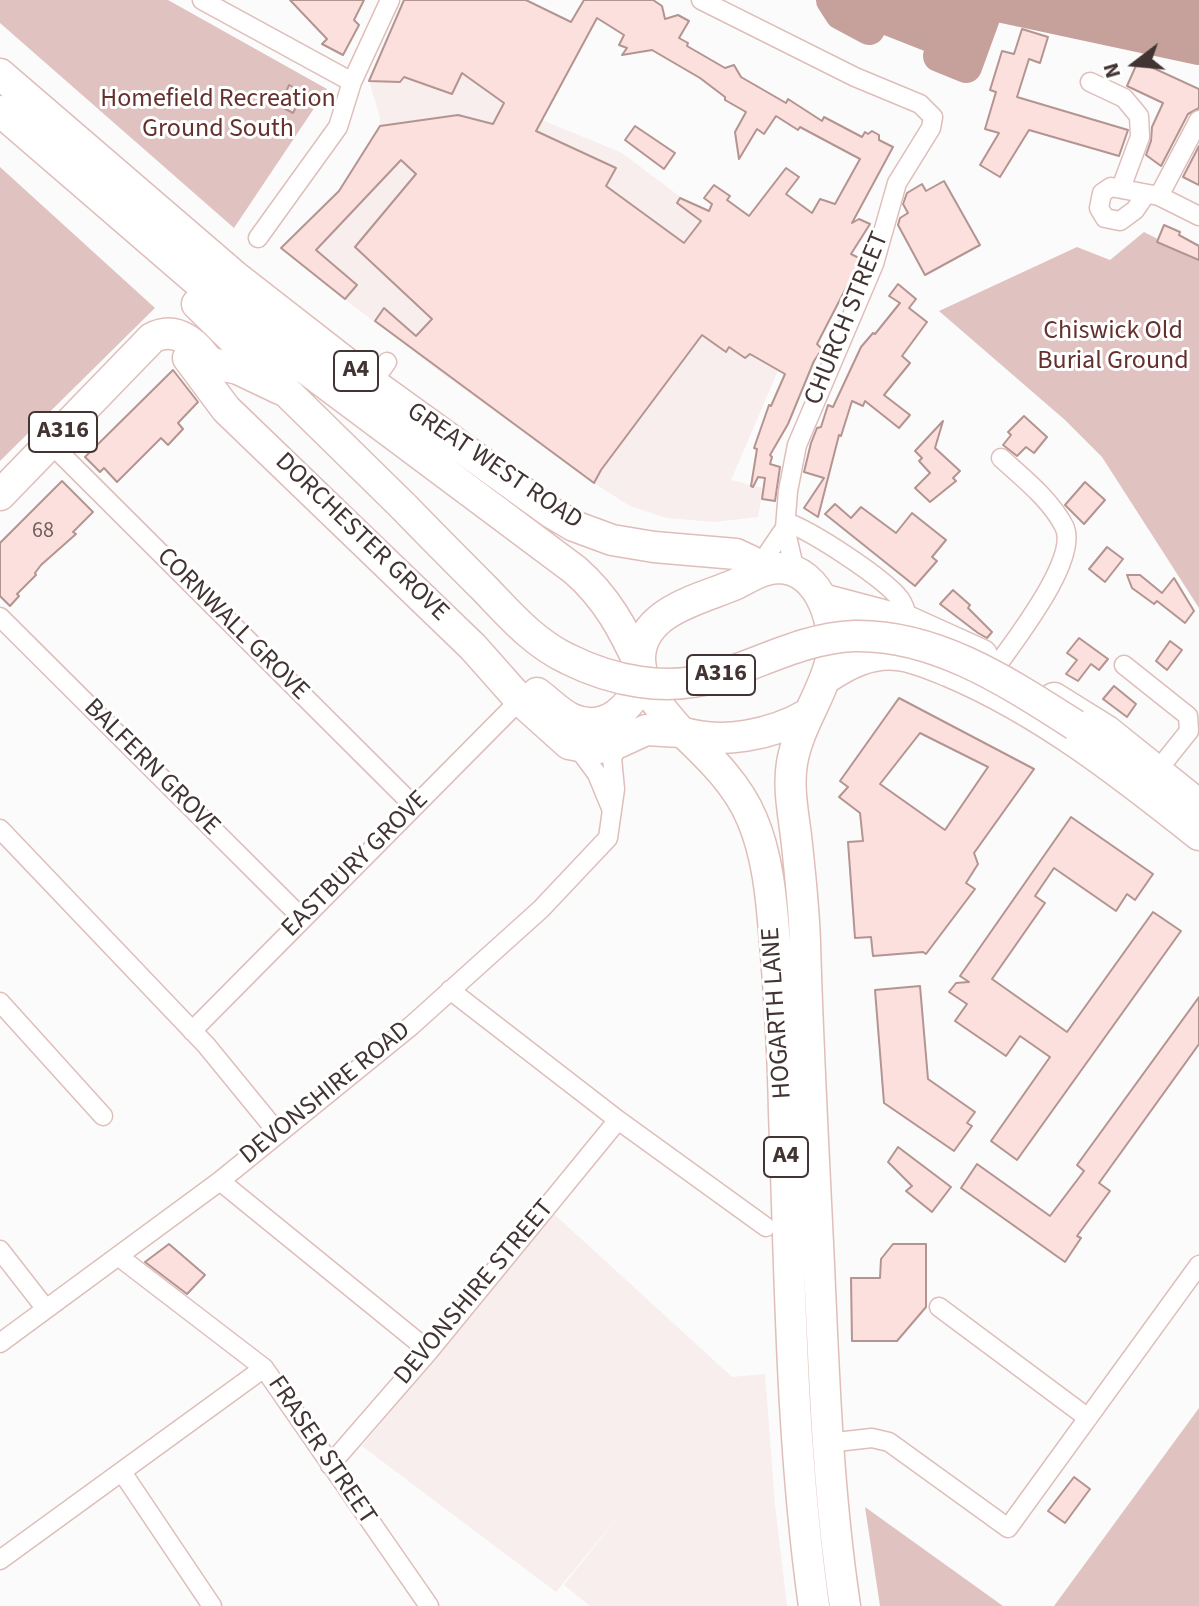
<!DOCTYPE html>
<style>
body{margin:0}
#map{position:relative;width:1199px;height:1606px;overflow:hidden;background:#fbfbfb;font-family:"Source Sans 3",sans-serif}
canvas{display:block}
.north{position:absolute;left:1095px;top:24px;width:80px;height:80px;-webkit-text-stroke:6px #fff;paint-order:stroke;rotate:254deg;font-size:22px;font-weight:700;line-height:32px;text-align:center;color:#413432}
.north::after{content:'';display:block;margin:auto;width:28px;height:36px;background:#413432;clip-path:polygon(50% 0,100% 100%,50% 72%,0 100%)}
</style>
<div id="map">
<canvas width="1199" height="1606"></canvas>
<div class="north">N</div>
</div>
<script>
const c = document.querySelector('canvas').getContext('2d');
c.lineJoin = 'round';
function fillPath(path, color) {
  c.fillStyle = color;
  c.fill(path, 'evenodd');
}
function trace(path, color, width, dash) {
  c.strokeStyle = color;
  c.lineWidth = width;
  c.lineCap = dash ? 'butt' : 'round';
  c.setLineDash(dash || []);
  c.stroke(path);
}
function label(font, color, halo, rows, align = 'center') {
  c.font = font + ' "Source Sans 3",sans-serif';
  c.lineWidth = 6;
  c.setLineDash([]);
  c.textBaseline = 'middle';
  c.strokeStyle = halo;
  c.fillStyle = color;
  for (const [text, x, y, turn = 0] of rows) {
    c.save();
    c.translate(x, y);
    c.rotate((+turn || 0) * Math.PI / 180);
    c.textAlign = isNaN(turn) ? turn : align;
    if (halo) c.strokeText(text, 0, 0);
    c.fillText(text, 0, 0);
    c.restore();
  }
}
const built = new Path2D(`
 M404 0H525L590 31 542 120 622 153 748 248 786 352 731 480 763 488 758 517 714 522 667 518 630 506 594 483 443 374 318 279 333 264 315 251 353 204 339 191 380 126V117L369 81Z
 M554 1214 732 1377 765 1374 775 1505 787 1606H590L564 1585 626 1507 556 1592 362 1446Z`);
const green = new Path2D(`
 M0 0H168L327 89 234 228 0 23Z
 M0 167 155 308 0 461Z
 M1144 232 1199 260V608L1102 457 1065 420 939 311 1077 247 1110 260Z
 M1199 1408V1606H1054Z
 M865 1507 1003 1606H880Z`);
const water = new Path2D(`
 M832 0H1199V49L989 4 966 67 939 56 942 41 877 15 869 29 841 14Z`);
const river = new Path2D(`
 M832 0 841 14 869 29 877 15 943 41 939 56 966 67 989 4 1199 49`);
const building = new Path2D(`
 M290 0H364L354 20 359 25 343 55 322 44 327 39Z
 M404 0H526L571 22 584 0H653L662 6 665 19 678 15 689 21 679 38 688 43 687 46 725 68 734 65 741 77 786 103 788 99 822 121 824 117 862 137 865 132 868 134 872 131 879 135V140L893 147 852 223 859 219 870 224 851 254 861 259 817 344 822 349 814 361 788 424 770 455 772 457 770 464 780 467 775 501 762 499 765 478 758 477 753 487 751 486 757 449 754 448 769 405 771 406 785 374 750 354 745 358 729 347 726 352 702 335 601 470 594 483 375 321 384 308 416 336 432 319 355 247 416 174 401 160 316 250 357 285 345 299 281 248 339 191 380 126 458 115 493 124 504 103 462 73 452 94 404 77 400 82 369 81ZM597 18 624 35 619 45 627 48 622 55 652 50 700 78 725 97V100L746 112 735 132 739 159 757 129 764 134 776 116 798 130 800 127 860 159 835 204 820 199 812 213 786 194 799 177 786 168 749 216 727 200 730 196 714 185 704 198 712 204 709 211 680 198 677 203 701 221 684 243 606 186 616 168 536 131Z
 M1022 29 1048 37 1040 63 1029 59 1017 97 1128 130 1119 156 1029 130 1000 177 980 165 999 133 985 129 996 92 990 90 1002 51 1014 54Z
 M1138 61 1199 89V108L1188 114 1161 166 1146 155 1151 141 1152 127 1163 103 1127 86Z
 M289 85 303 93 293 113 280 106Z
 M635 126 675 153 664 169 625 140Z
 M1199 146V185L1183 177Z
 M944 181 980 245 925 275 898 225 900 218 908 213 903 204 907 193 922 184 926 191Z
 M1164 225 1180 232 1179 235 1199 246V260L1157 242Z
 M898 284 916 299 909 308 927 322 902 356 910 363 884 395 910 415 899 428 865 401 863 406 852 401 841 436 839 435 818 517 804 508 824 478 804 472 811 443 817 428 821 427 828 405 833 407 861 347 873 333 875 334 900 303 889 296Z
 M173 370 198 402 178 423 183 429 168 445 161 438 117 482 104 468 100 472 85 457Z
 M1024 416 1047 437 1034 453 1026 447 1017 456 1003 445 1011 435 1008 432Z
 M943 421 935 448 960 471 953 478 956 481 930 502 915 488 930 473 919 461 922 458 915 451Z
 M62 481 93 512 73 532 76 534 41 565 35 573 36 575 17 594 19 596 10 606 0 596V543Z
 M1085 482 1105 500 1084 524 1065 505Z
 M835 504 851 518 861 507 896 533 912 513 946 540 932 557 937 561 915 586 825 514Z
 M1107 547 1123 559 1105 582 1089 569Z
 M1127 575H1140L1162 593 1174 578 1194 611 1185 623 1157 601 1154 604 1132 588Z
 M953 590 970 605 968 608 992 632 987 638 978 633 940 604Z
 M1079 638 1108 659 1099 670 1091 664 1078 681 1066 674 1077 660 1067 653Z
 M1170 641 1182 650 1167 670 1156 661Z
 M1114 686 1136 704 1127 717 1103 699Z
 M899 698 1034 769 974 853 978 864 966 883 975 889 926 954 923 952 873 956 871 937 855 938 848 842 863 841 860 813 839 797 848 787 840 781ZM920 733 988 767 945 830 880 784Z
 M1071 817 1153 874 1135 900 1127 894 1116 911 1054 868 1035 896 1045 903 992 979 1067 1032 1153 912 1181 931 1017 1160 991 1141 1050 1057 1020 1036 1006 1056 955 1021 967 1004 949 992 956 983 969 982 960 976Z
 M920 986 928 1079 975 1112 967 1123 972 1126 954 1151 884 1103 875 990Z
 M1199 997V1044L1099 1183 1110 1191 1077 1236 1081 1238 1065 1262 961 1188 977 1164 1050 1216 1084 1171 1077 1165Z
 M898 1147 951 1187 932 1212 906 1191 912 1186 888 1162Z
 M169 1244 205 1275 187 1294 145 1262Z
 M893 1244H926V1307L897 1341H852L851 1278H880L881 1259Z
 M1074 1477 1090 1489 1065 1523 1048 1511Z`);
const minor = new Path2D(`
 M202 0 352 82
 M701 0 855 77 920 104 933 117 931 128 897 183 874 264 797 445 788 491 785 528 795 571
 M1090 82 1124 98 1139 116 1140 137 1121 188
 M1146 194 1135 210 1120 221 1105 218 1099 208 1102 193 1111 187 1159 196 1199 216
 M1159 196 1199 120
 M258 238 338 127 352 82 390 0
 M372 383 387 362
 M51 444 414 806
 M786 522C812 531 884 578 900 599 905 606 907 614 909 622
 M764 570 768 553 785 528
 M0 617 303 919
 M999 663C1017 637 1080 557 1064 526 1050 499 1023 478 1001 458
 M1124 665 1188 716 1189 731 1157 771
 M577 747 597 774 611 808
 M0 829 206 1045 278 1133
 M450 990 618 1120 766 1227
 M0 1002 103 1116
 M192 1031 520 700
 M220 1181 429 1351
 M0 1250 46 1309
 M118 1256 264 1368 429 1606
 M939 1307 1088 1418
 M0 1343 220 1181 411 1026 541 909 608 838 615 789 612 758 620 742
 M827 1443 872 1438 889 1442 1008 1528 1199 1265
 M330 1465 429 1351 618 1120
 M122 1472 212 1606
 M0 1560 264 1368`);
const primary = new Path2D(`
 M188 358 226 409 473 647 520 700 569 744 595 749 620 742 646 730 681 732
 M194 359 238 369 280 389
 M0 495 152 338C178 324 199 346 212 367
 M537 693C548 701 559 713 572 719 607 734 630 707 645 678`);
const trunk = new Path2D(`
 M0 74 236 277 372 383 552 513 574 526 612 540 654 547 736 554 751 561 762 571
 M0 111 204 287 294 360 575 570C607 598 624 630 641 668
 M197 304 404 507
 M822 599 909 622 982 655
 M825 679C847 664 870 652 898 655 916 657 933 665 950 672 1042 711 1122 774 1199 835
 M1054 698 1107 731 1199 805
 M808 714C772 735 721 745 681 732 663 712 639 686 640 657 642 610 702 599 736 584 750 577 763 568 779 568 821 569 839 628 830 663 821 697 798 727 792 763 788 787 793 812 796 836 800 872 804 907 805 943 808 1050 814 1158 819 1265 824 1379 828 1493 845 1606
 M685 734C711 759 738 785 752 819 770 861 772 910 776 955 780 1007 783 1059 784 1112 790 1277 791 1442 814 1606`);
const trunkBridge = new Path2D(`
 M404 507C431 535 458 562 485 589 510 615 534 643 568 659 612 681 666 692 715 677 761 663 804 638 854 636 936 634 1009 683 1075 725`);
const numberNames = [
 ["68",43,532]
];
const shields = [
 [356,371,44],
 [63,432,68],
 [721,675,68],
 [786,1157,44]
];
const shieldNames = [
 ["A4",356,371],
 ["A316",63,432],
 ["A316",721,675],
 ["A4",786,1157]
];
const parkNames = [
 ["Homefield Recreation",218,100],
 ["Ground South",218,130],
 ["Chiswick Old",1113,332],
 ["Burial Ground",1113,362]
];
const streetNames = [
 ["CHURCH STREET",848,319,-68],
 ["GREAT WEST ROAD",494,467,34],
 ["DORCHESTER GROVE",361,538,44],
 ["CORNWALL GROVE",232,625,45],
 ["BALFERN GROVE",151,768,45],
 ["EASTBURY GROVE",356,865,-45],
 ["HOGARTH LANE",778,1013,-94],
 ["DEVONSHIRE ROAD",326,1094,-39],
 ["DEVONSHIRE STREET",475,1293,-50],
 ["FRASER STREET",321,1451,56]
];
fillPath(built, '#f7eeed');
fillPath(green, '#e0c3c0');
fillPath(water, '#c6a19c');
trace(river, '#c6a19c', 32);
fillPath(building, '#fce0dd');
trace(building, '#b49490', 2);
trace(minor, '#dfbeba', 21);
trace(primary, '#dfbeba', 33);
trace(trunk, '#dfbeba', 33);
trace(minor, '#fff', 18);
trace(primary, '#fff', 30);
trace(trunk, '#fff', 30);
trace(trunkBridge, '#dfbeba', 33, []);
trace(trunkBridge, '#fff', 30);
label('22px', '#705f5d', null, numberNames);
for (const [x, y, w] of shields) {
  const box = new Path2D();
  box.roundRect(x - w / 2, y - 20, w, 40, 6);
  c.fillStyle = '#fff';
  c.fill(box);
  trace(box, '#413432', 2);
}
label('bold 24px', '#413432', null, shieldNames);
label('26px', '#64312d', '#fff', parkNames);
label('26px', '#413432', '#fff', streetNames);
</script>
